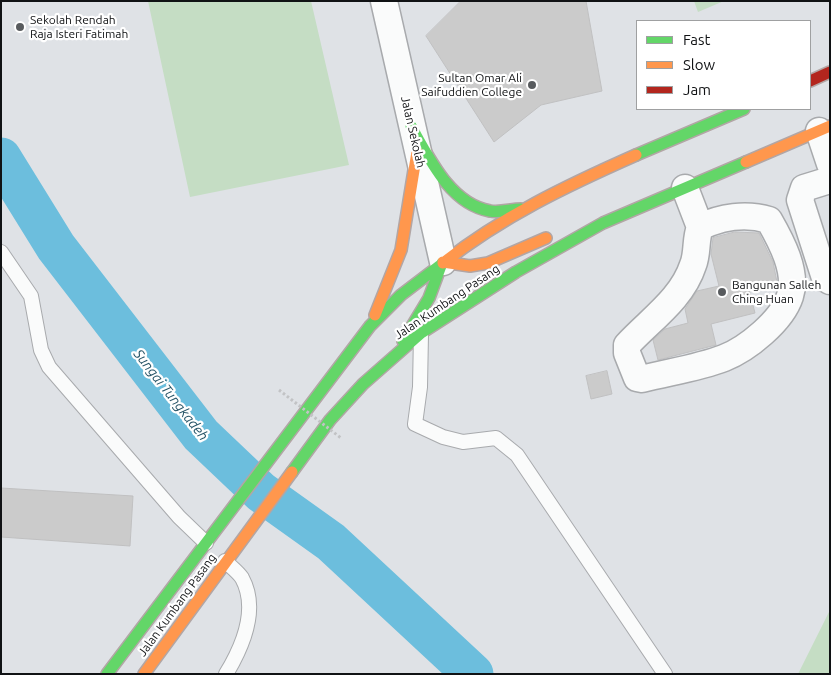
<!DOCTYPE html>
<style>
body{margin:0}
#map{position:relative;width:831px;height:675px;overflow:hidden;background:#dfe2e6;font-family:Ubuntu,sans-serif}
canvas{display:block}
.frame{position:absolute;inset:0;border:2px solid #101214;pointer-events:none}
.legend{position:absolute;left:636px;top:20px;width:175px;height:90px;box-sizing:border-box;background:#fff;border:1px solid #9fa0a1;margin:0;padding:6px 9px;list-style:none;font-size:15px;color:#101214}
.legend li{display:flex;align-items:center;gap:10px;height:25px}
.legend b{width:25px;border:1px solid #9fa0a1}
</style>
<div id="map">
<canvas width="831" height="675"></canvas>
<div class="frame"></div>
<ul class="legend">
<li><b style="height:6px;background:#63d668"></b>Fast</li>
<li><b style="height:6px;background:#ff974d"></b>Slow</li>
<li><b style="height:6px;background:#b3261e"></b>Jam</li>
</ul>
</div>
<script>
const c = document.querySelector('canvas').getContext('2d');
c.lineJoin = 'round';
function fillPath(path, color) {
  c.fillStyle = color;
  c.fill(path, 'evenodd');
}
function trace(path, color, width, dash) {
  c.strokeStyle = color;
  c.lineWidth = width;
  c.lineCap = dash ? 'butt' : 'round';
  c.setLineDash(dash || []);
  c.stroke(path);
}
function label(font, color, halo, rows, align = 'center') {
  c.font = font + ' Ubuntu,sans-serif';
  c.lineWidth = 4.5;
  c.setLineDash([]);
  c.textBaseline = 'middle';
  c.strokeStyle = halo;
  c.fillStyle = color;
  for (const [text, x, y, turn = 0] of rows) {
    c.save();
    c.translate(x, y);
    c.rotate((+turn || 0) * Math.PI / 180);
    c.textAlign = isNaN(turn) ? turn : align;
    if (halo) c.strokeText(text, 0, 0);
    c.fillText(text, 0, 0);
    c.restore();
  }
}
const green = new Path2D(`
 M148 1H311L349 165 190 197Z
 M694 1H724L698 12Z
 M830 610V674H798Z`);
const river = new Path2D(`
 M1 158 56 247 201 435 261 492 331 542 473 674`);
const building = new Path2D(`
 M461 1H586L602 91 541 105 494 142 426 36Z
 M735 232 759 233 773 262 777 282 749 289 755 313 711 324 716 345 658 360 653 340 665 329 688 323 685 309 697 291 719 286 711 254 713 238Z
 M607 371 612 394 591 399 586 376Z
 M1 488 133 496 130 546 1 537Z`);
const lane = new Path2D(`
 M1 252 31 296 41 350 49 367 179 517 206 543
 M421 334 420 387 415 424 443 437 463 442 496 438 517 455 665 674
 M225 561C230 566 238 572 242 578 259 609 243 646 226 674`);
const street = new Path2D(`
 M384 1 443 262
 M819 131 830 164
 M830 180 804 188 800 200 825 278 830 281
 M685 188 700 227C695 240 698 253 693 265 682 299 650 320 627 345V353L637 378 642 379C669 372 698 368 724 358 747 349 782 321 790 296 798 272 781 241 769 220 746 213 721 217 700 227`);
const fast = new Path2D(`
 M411 126C429 158 450 204 490 211 500 213 511 209 521 209
 M636 155 744 109
 M403 341 429 298 442 263
 M292 472 330 420 363 384 421 333 516 272 603 223 746 162
 M107 674 370 326 401 295 443 263`);
const slow = new Path2D(`
 M746 162 830 126
 M443 262 470 266 488 263 546 238
 M443 263C503 216 566 186 636 155
 M375 315 401 250 417 152
 M144 674 292 472`);
const jam = new Path2D(`
 M810 81 830 72`);
const pathBridge = new Path2D(`
 M279 390 341 438`);
const markers = [
 [20,27,5,"#585b5e"],
 [532,85,5,"#585b5e"],
 [722,292,5,"#585b5e"]
];
const poiNames = [
 ["Sekolah Rendah",30,20],
 ["Raja Isteri Fatimah",30,34],
 ["Sultan Omar Ali",522,78,"right"],
 ["Saifuddien College",522,92,"right"],
 ["Bangunan Salleh",732,285],
 ["Ching Huan",732,299]
];
const streetNames = [
 ["Jalan Sekolah",413,132,77],
 ["Jalan Kumbang Pasang",447,302,-34],
 ["Jalan Kumbang Pasang",177,605,-54]
];
const waterNames = [
 ["Sungai Tungkadeh",171,395,52]
];
fillPath(green, '#c5ddc4');
trace(river, '#6cbedd', 41);
fillPath(building, '#cbcbcb');
trace(building, '#c0c0c1', 1);
trace(lane, '#a8aaad', 16);
trace(street, '#a8aaad', 29);
trace(fast, '#b2a6a5', 14);
trace(slow, '#b2a6a5', 14);
trace(jam, '#b2a6a5', 14);
trace(lane, '#fafbfb', 14);
trace(street, '#fafbfb', 26);
trace(fast, '#63d668', 11);
trace(slow, '#ff974d', 11);
trace(jam, '#b3261e', 11);
trace(pathBridge, '#c2c3c5', 3, [2.5, 2.5]);
for (const [x, y, r, color] of markers) {
  const dot = new Path2D();
  dot.arc(x, y, r, 0, 2 * Math.PI);
  c.fillStyle = color;
  c.fill(dot);
  trace(dot, '#fff', 2);
}
label('12px', '#101214', '#fff', poiNames, 'left');
label('12px', '#101214', '#fff', streetNames);
label('italic 14px', '#265467', '#fff', waterNames);
</script>
